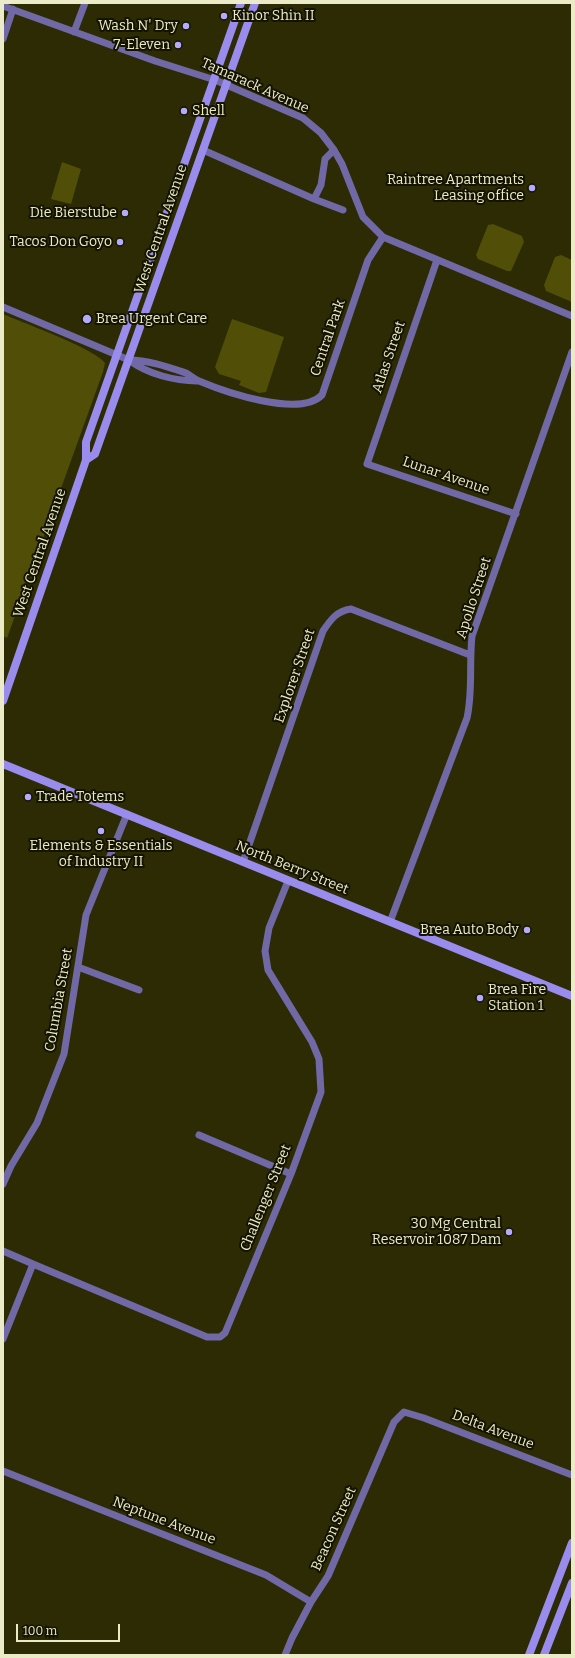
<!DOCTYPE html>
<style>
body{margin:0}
#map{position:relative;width:575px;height:1658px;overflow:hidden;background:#2c2b04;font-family:Bitter,serif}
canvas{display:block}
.frame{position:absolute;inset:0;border:4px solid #ebebc7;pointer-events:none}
.scale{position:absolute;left:16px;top:1624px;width:104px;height:18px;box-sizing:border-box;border:2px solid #ebebc7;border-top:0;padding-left:5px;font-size:12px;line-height:14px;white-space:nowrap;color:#ebebc7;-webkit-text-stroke:3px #141300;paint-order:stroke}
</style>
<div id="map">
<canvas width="575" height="1658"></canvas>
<div class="frame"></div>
<div class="scale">100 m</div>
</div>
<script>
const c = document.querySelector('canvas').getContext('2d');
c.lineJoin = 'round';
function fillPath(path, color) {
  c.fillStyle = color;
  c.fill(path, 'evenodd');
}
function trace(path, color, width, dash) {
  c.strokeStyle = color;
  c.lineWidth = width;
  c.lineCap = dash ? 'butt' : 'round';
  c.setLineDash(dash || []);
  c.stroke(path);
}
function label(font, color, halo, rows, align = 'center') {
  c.font = font + ' Bitter,serif';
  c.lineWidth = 4;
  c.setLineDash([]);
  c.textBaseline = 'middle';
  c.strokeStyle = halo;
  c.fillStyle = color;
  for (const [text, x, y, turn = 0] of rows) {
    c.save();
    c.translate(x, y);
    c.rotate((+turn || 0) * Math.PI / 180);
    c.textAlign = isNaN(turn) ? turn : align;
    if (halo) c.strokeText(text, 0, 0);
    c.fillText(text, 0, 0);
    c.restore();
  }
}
const green = new Path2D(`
 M62 162 81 169 71 204 51 199Z
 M493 224 522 236 524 242 511 271H507L478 259 476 255 488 225Z
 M561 255 572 260V302L546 291 544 285 555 257Z
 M3 314C23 323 94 348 105 363L103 372 7 638 3 636Z
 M232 319 284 337 266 392 259 393 239 385 241 381 219 374 215 367Z`);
const street = new Path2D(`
 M3 6 155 61 215 80 303 118 321 133 334 150 342 164 363 217 383 237 572 316
 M74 32 85 3
 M3 39 13 9
 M203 150 314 199 321 185 325 159 334 150
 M314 199 343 210
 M437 260 367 464 516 514
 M3 307 129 360C147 374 175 381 197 381
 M129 360C148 360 168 367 186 373 190 375 194 379 199 381 225 392 300 418 322 395L368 260 383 237
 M243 862 323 631C331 619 337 611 351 609L470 655
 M390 922 467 718C473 691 469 664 472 636L572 352
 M78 967 139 990
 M199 1135 291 1174
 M3 1184 11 1166 37 1123 64 1054 86 915 127 814
 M3 1251 33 1264 3 1339
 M33 1264 207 1337H220L225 1333 291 1174 321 1092 319 1059 312 1042 268 970 265 951 269 928 288 881
 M3 1471 266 1575 311 1602
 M285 1655 292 1638 311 1602 328 1576 394 1422 404 1412 424 1418 572 1475`);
const secondary = new Path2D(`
 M86 460 95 454 255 3
 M3 701 86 460V442L241 3
 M3 764 572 996
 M529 1655 572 1543
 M544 1655 572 1583`);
const markers = [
 [224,16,4,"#b4acf9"],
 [186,26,4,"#b4acf9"],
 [178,45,4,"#b4acf9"],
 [184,111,4,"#b4acf9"],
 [532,188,4,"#b4acf9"],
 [125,213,4,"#b4acf9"],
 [120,242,4,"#b4acf9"],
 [87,319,5,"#b4acf9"],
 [28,797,4,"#b4acf9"],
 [101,831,4,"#b4acf9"],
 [527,930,4,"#b4acf9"],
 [480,998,4,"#b4acf9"],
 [509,1232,4,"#b4acf9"]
];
const poiNames = [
 ["Kinor Shin II",232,16,"left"],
 ["Wash N' Dry",178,26],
 ["7-Eleven",170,45],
 ["Shell",192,111,"left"],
 ["Raintree Apartments",524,180],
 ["Leasing office",524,196],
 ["Die Bierstube",117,213],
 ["Tacos Don Goyo",112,242],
 ["Brea Urgent Care",96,319,"left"],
 ["Trade Totems",36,797,"left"],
 ["Elements & Essentials",101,846,"center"],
 ["of Industry II",101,862,"center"],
 ["Brea Auto Body",519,930],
 ["Brea Fire",488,990,"left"],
 ["Station 1",488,1006,"left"],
 ["30 Mg Central",501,1224],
 ["Reservoir 1087 Dam",501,1240]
];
const streetNames = [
 ["Tamarack Avenue",255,86,24],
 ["West Central Avenue",161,229,-71],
 ["Central Park",328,338,-71],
 ["Atlas Street",389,357,-71],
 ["Lunar Avenue",446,476,19],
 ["West Central Avenue",40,553,-71],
 ["Apollo Street",474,598,-72],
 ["Explorer Street",295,676,-71],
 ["North Berry Street",292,868,22],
 ["Columbia Street",59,1000,-80],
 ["Challenger Street",266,1198,-68],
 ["Delta Avenue",493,1430,21],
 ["Neptune Avenue",164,1521,21],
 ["Beacon Street",334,1529,-66]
];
fillPath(green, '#504e07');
trace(street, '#7069a5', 7);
trace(secondary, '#998ced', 8);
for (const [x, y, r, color] of markers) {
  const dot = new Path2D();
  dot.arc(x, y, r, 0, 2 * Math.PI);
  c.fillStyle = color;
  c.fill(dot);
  trace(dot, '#141300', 1.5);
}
label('14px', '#ebebc7', '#141300', poiNames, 'right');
label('14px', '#ebebc7', '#141300', streetNames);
</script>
